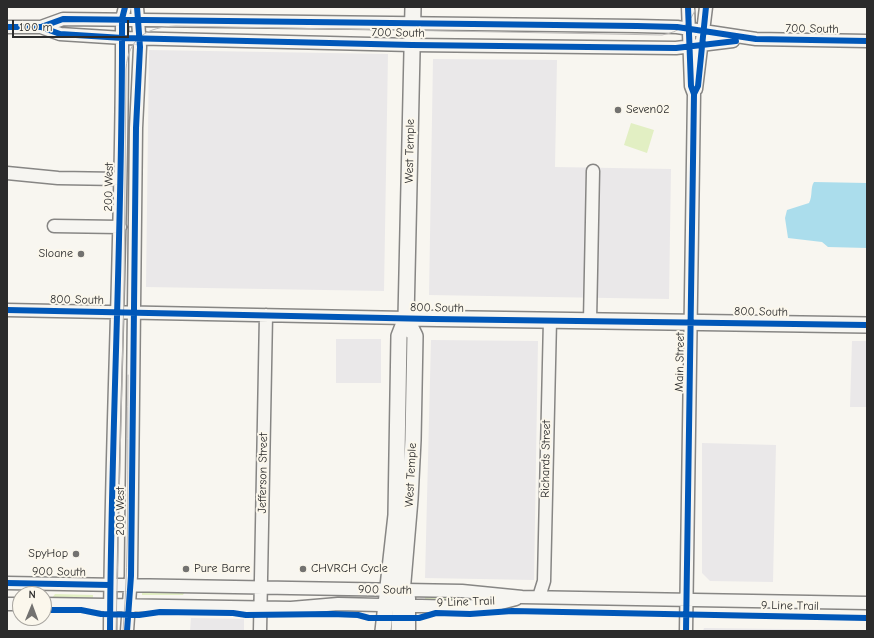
<!DOCTYPE html>
<style>
body{margin:0}
#map{position:relative;width:874px;height:638px;overflow:hidden;background:#f8f6f0;font-family:"Comic Neue",sans-serif}
canvas{display:block}
.frame{position:absolute;inset:0;border:8px solid #2b2b2b;pointer-events:none}
.north{position:absolute;left:12px;top:586px;width:40px;height:40px;box-sizing:border-box;background:#fbf7ec;border:1px solid #a8a59f;border-radius:50%;rotate:1deg;font-size:11px;font-weight:700;line-height:16px;text-align:center;color:#2b2b2b}
.north::after{content:'';display:block;margin:auto;width:14px;height:18px;background:#737270;clip-path:polygon(50% 0,100% 100%,50% 72%,0 100%)}
.scale{position:absolute;left:12px;top:20px;width:117px;height:18px;box-sizing:border-box;border:2px solid #2b2b2b;border-top:0;padding-left:5px;font-size:12px;line-height:14px;white-space:nowrap;color:#2b2b2b;-webkit-text-stroke:3px #fbf7ec;paint-order:stroke}
</style>
<div id="map">
<canvas width="874" height="638"></canvas>
<div class="frame"></div>
<div class="north">N</div>
<div class="scale">100 m</div>
</div>
<script>
const c = document.querySelector('canvas').getContext('2d');
c.lineJoin = 'round';
function fillPath(path, color) {
  c.fillStyle = color;
  c.fill(path, 'evenodd');
}
function trace(path, color, width, dash) {
  c.strokeStyle = color;
  c.lineWidth = width;
  c.lineCap = dash ? 'butt' : 'round';
  c.setLineDash(dash || []);
  c.stroke(path);
}
function label(font, color, halo, rows, align = 'center') {
  c.font = font + ' "Comic Neue",sans-serif';
  c.lineWidth = 4;
  c.setLineDash([]);
  c.textBaseline = 'middle';
  c.strokeStyle = halo;
  c.fillStyle = color;
  for (const [text, x, y, turn = 0] of rows) {
    c.save();
    c.translate(x, y);
    c.rotate((+turn || 0) * Math.PI / 180);
    c.textAlign = isNaN(turn) ? turn : align;
    if (halo) c.strokeText(text, 0, 0);
    c.fillText(text, 0, 0);
    c.restore();
  }
}
const built = new Path2D(`
 M276 7H390V9Z
 M149 50 388 54 384 291 146 287Z
 M433 59 557 60 555 167 671 169 669 299 429 295Z
 M336 339H381V383H336Z
 M431 340 538 341 534 580 425 578Z
 M852 341H867V407H850Z
 M702 443 776 445 773 582 710 581 702 573Z
 M191 618 244 619V631H190Z
 M704 628 867 630V631H703Z`);
const green = new Path2D(`
 M631 123 654 130 647 153 624 145Z
 M187 588 183 595H142V591L172 592Z
 M55 594 93 595V598L63 597 55 602H49Z
 M425 596 457 597V602L425 601Z`);
const water = new Path2D(`
 M814 182 867 183V248L828 247 822 242 788 238 785 218 787 210 809 203C813 196 810 188 814 182Z`);
const minor = new Path2D(`
 M7 27H41L63 19 637 26 677 27 756 39 867 41
 M41 27 60 34 123 38 412 45 676 48 733 41
 M696 89 706 7
 M7 173 58 178 120 179
 M54 226 120 227
 M7 310 406 318
 M590 321 593 171
 M7 583 462 591 522 597 867 603
 M539 597 544 581 550 320
 M409 598V631
 M7 604H20
 M44 604 291 608 338 604 463 607 497 604 516 599
 M110 631C111 427 123 223 122 19L125 7
 M127 631 131 576 136 128 140 47 137 7
 M260 631 266 315
 M686 631 694 94 691 86 688 7`);
const major = new Path2D(`
 M406 318 867 325
 M401 605 410 499 413 440 415 336 406 318
 M383 631 396 515 399 336 406 318 413 7`);
const highway = new Path2D(`
 M400 631 401 605`);
const tram = new Path2D(`
 M116 631 124 292 126 69C128 38 147 27 176 26L662 35C679 32 691 24 696 7
 M123 631C130 546 127 460 128 375`);
const cycleway = new Path2D(`
 M7 27H41L63 19 637 26 677 27 756 39 867 41
 M41 27 60 34 123 38 412 45 676 48 736 41
 M694 94 698 86 706 7
 M7 310 433 319 867 325
 M7 583 110 585
 M44 610H81L101 614 139 615 160 612 233 613 246 615 332 614 358 615 369 618H419L436 613 470 614 512 611 867 618
 M110 631C111 427 123 223 122 19L125 7
 M127 631 131 576 136 128 140 47 137 7
 M686 631 694 94 691 86 688 7`);
const markers = [
 [618,110,4,"#737270"],
 [81,254,4,"#737270"],
 [76,554,4,"#737270"],
 [186,569,4,"#737270"],
 [303,569,4,"#737270"]
];
const streetNames = [
 ["700 South",812,29,1],
 ["700 South",398,33,1],
 ["West Temple",410,151,-89],
 ["200 West",109,187,-89],
 ["800 South",77,300,1],
 ["800 South",437,308,1],
 ["800 South",761,312,1],
 ["Main Street",680,362,-89],
 ["Richards Street",546,459,-89],
 ["Jefferson Street",263,473,-89],
 ["West Temple",411,475,-87],
 ["200 West",121,511,-90],
 ["900 South",59,572,1],
 ["900 South",385,590,1],
 ["9 Line Trail",466,602,-2],
 ["9 Line Trail",790,606,1]
];
const poiNames = [
 ["Seven02",626,110],
 ["Sloane",73,254,"right"],
 ["SpyHop",68,554,"right"],
 ["Pure Barre",194,569],
 ["CHVRCH Cycle",311,569]
];
fillPath(built, '#eae8e9');
fillPath(green, '#e2efc3');
fillPath(water, '#abddec');
trace(minor, '#878684', 15);
trace(major, '#878684', 18);
trace(highway, '#878684', 20);
trace(minor, '#f6f5f1', 12);
trace(major, '#f6f5f1', 15);
trace(highway, '#f6f5f1', 17);
trace(tram, '#bcbab8', 1);
trace(cycleway, '#0057b8', 6);
for (const [x, y, r, color] of markers) {
  const dot = new Path2D();
  dot.arc(x, y, r, 0, 2 * Math.PI);
  c.fillStyle = color;
  c.fill(dot);
  trace(dot, '#fbf7ec', 1.5);
}
label('12px', '#2b2b2b', '#fbf7ec', streetNames);
label('12px', '#2b2b2b', '#fbf7ec', poiNames, 'left');
</script>
